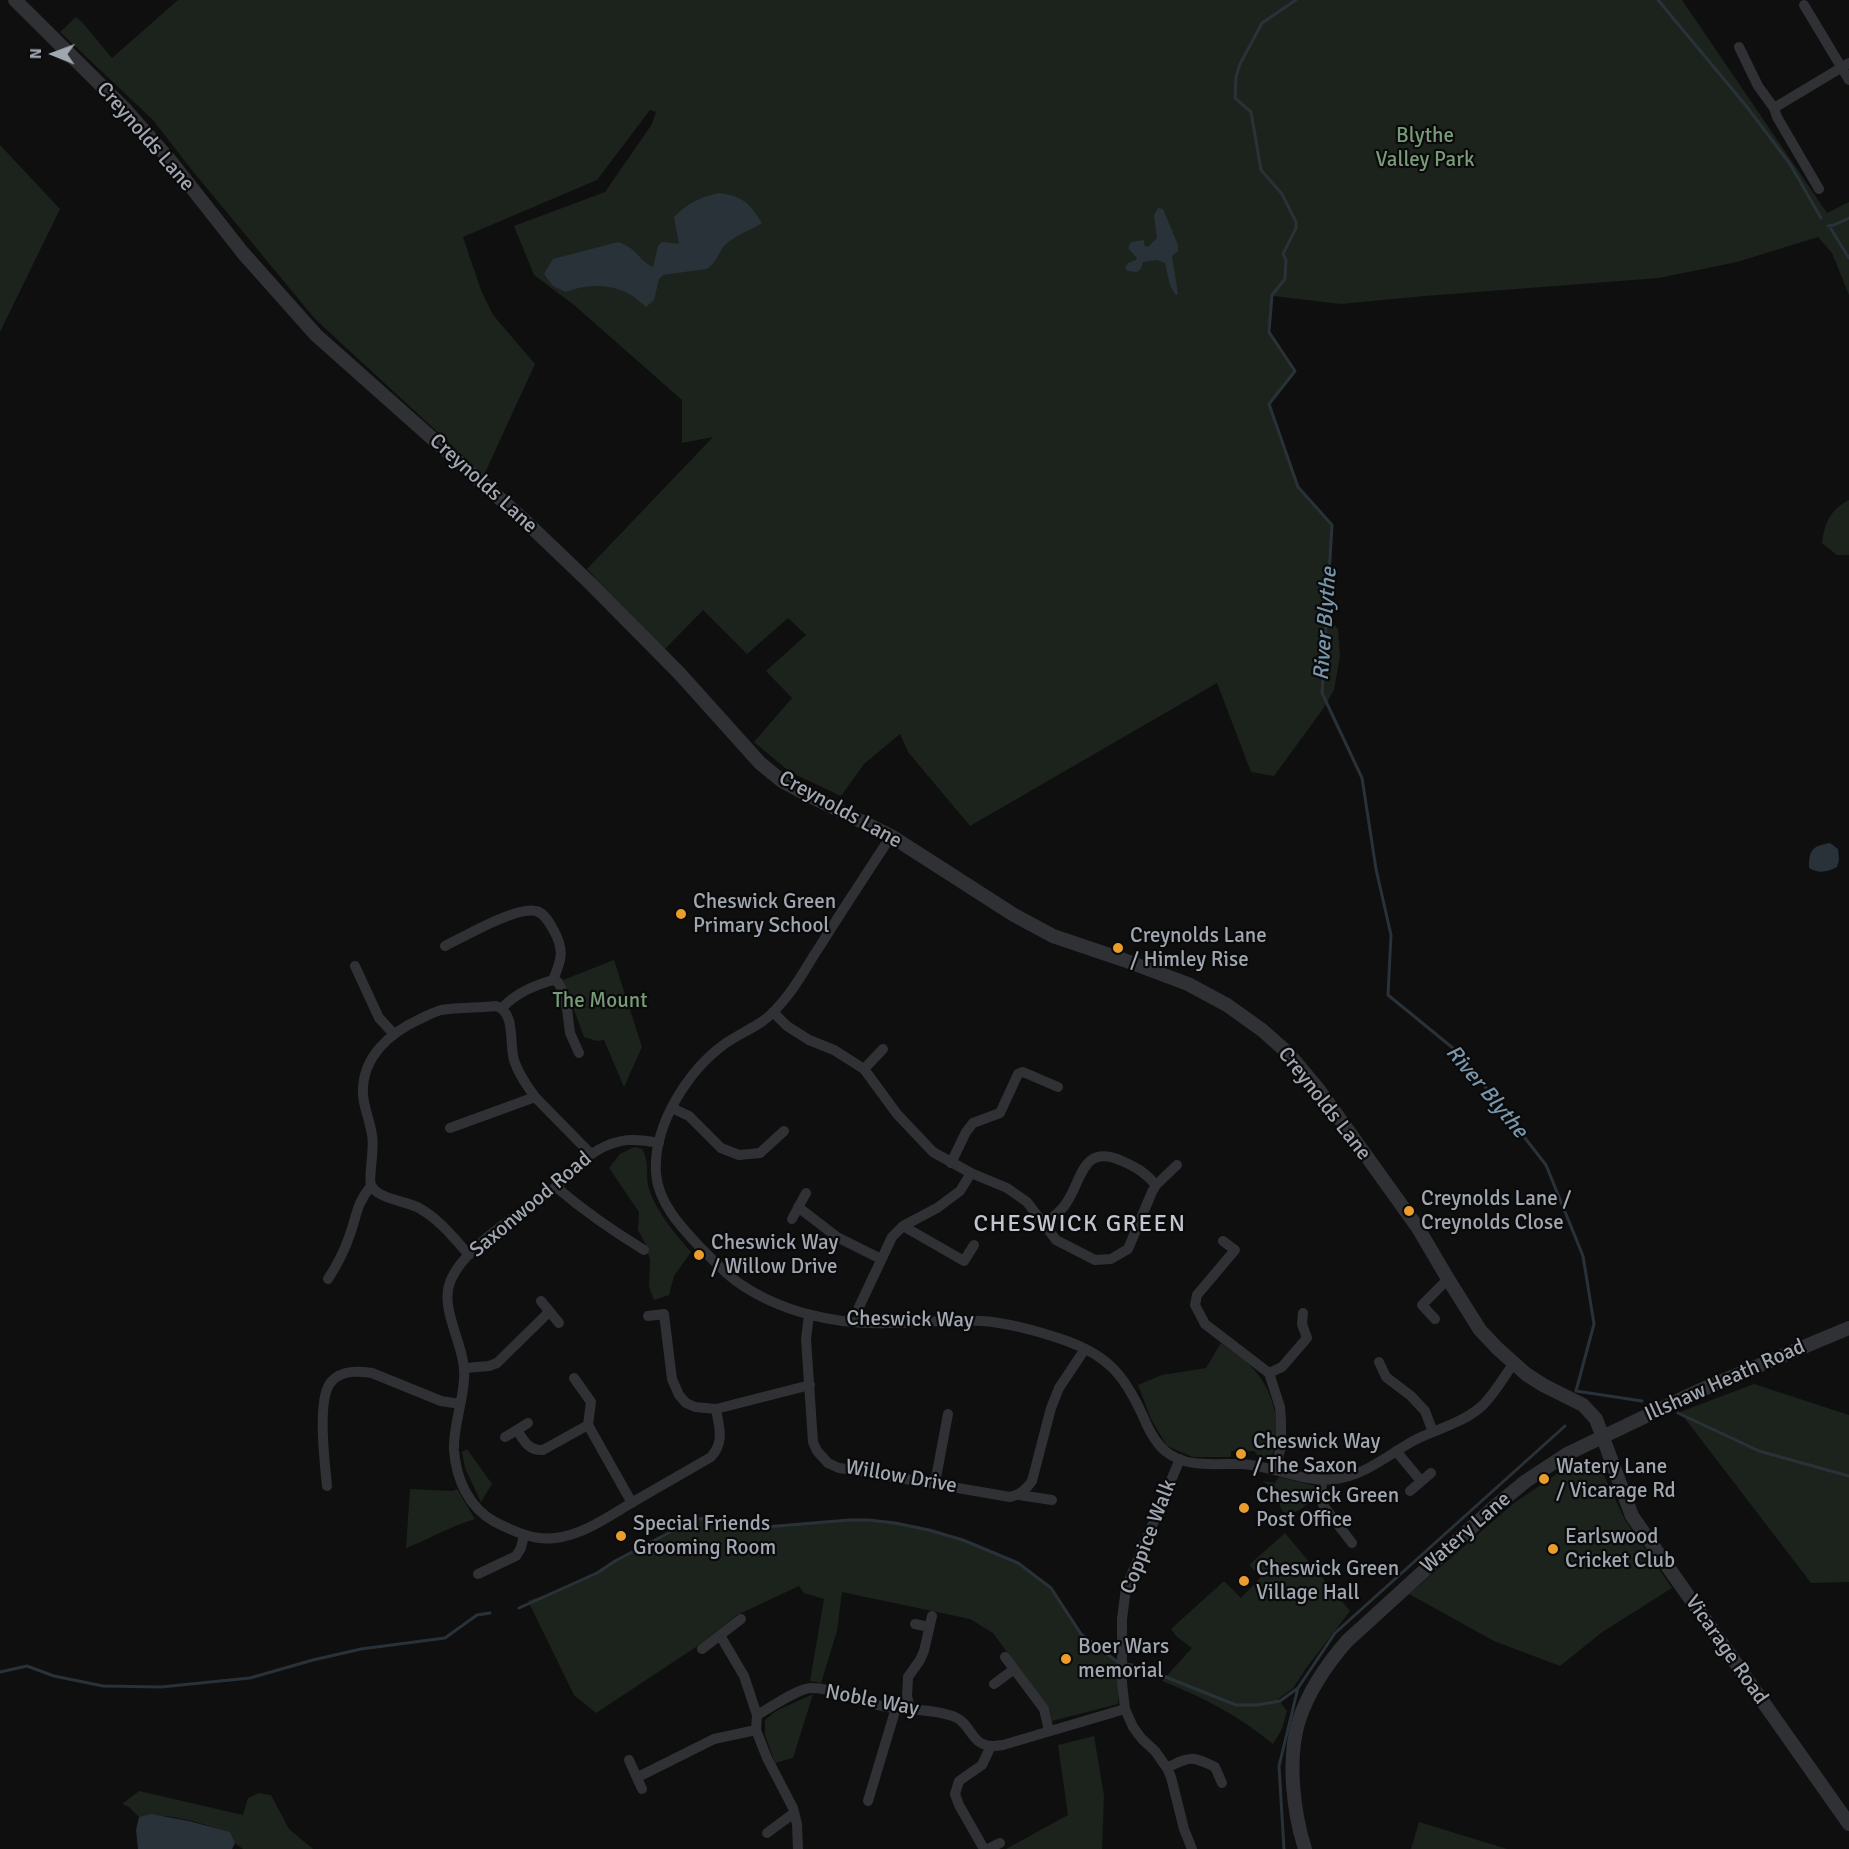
<!DOCTYPE html>
<style>
body{margin:0}
#map{position:relative;width:1849px;height:1849px;overflow:hidden;background:#0f0f10;font-family:Signika,sans-serif}
canvas{display:block}
.north{position:absolute;left:24px;top:24px;width:60px;height:60px;-webkit-text-stroke:4px #0a0a0b;paint-order:stroke;rotate:271deg;font-size:16px;font-weight:700;line-height:24px;text-align:center;color:#a0a7b1}
.north::after{content:'';display:block;margin:auto;width:21px;height:27px;background:#a0a7b1;clip-path:polygon(50% 0,100% 100%,50% 72%,0 100%)}
</style>
<div id="map">
<canvas width="1849" height="1849"></canvas>
<div class="north">N</div>
</div>
<script>
const c = document.querySelector('canvas').getContext('2d');
c.lineJoin = 'round';
function fillPath(path, color) {
  c.fillStyle = color;
  c.fill(path, 'evenodd');
}
function trace(path, color, width, dash) {
  c.strokeStyle = color;
  c.lineWidth = width;
  c.lineCap = dash ? 'butt' : 'round';
  c.setLineDash(dash || []);
  c.stroke(path);
}
function label(font, color, halo, rows, align = 'center') {
  c.font = font + ' Signika,sans-serif';
  c.lineWidth = 4.5;
  c.setLineDash([]);
  c.textBaseline = 'middle';
  c.strokeStyle = halo;
  c.fillStyle = color;
  for (const [text, x, y, turn = 0] of rows) {
    c.save();
    c.translate(x, y);
    c.rotate((+turn || 0) * Math.PI / 180);
    c.textAlign = isNaN(turn) ? turn : align;
    if (halo) c.strokeText(text, 0, 0);
    c.fillText(text, 0, 0);
    c.restore();
  }
}
const green = new Path2D(`
 M178 0H1682L1827 213 1849 202V295L1832 253 1818 237 1737 262 1659 278 1425 296 1341 304 1273 296 1269 332 1295 371 1270 404 1298 487 1332 525 1327 618 1338 629 1340 656 1334 690 1323 709 1274 776 1251 772 1217 683 970 826 908 752 900 734 864 764 841 796 790 772 754 742 792 698 766 671 806 635 788 618 747 654 703 610 664 650 587 569 713 437 682 443V400L574 305 534 275 514 226 605 192 652 124 656 112 650 110 597 180 463 237 481 290 493 315 535 364 484 475 315 319 191 169 153 120 60 32 76 17 82 22 112 58Z
 M0 145 60 209 0 332Z
 M1849 500V555H1837L1822 543C1825 522 1830 510 1849 500Z
 M614 960 642 1047 624 1087 604 1040 597 1041 584 1037 563 980Z
 M634 1147 642 1149C650 1161 645 1176 649 1189 656 1211 676 1235 691 1252L674 1276 669 1295 654 1300 649 1287 650 1260 646 1245 638 1230 639 1212 609 1168 620 1154Z
 M1221 1343C1232 1352 1248 1361 1257 1373 1275 1396 1282 1428 1272 1457L1266 1459 1258 1456 1254 1451H1231V1457H1193L1167 1446 1151 1419 1138 1385 1162 1375 1206 1368Z
 M1754 1384 1849 1415V1582L1811 1583 1680 1412Z
 M467 1449 492 1484 481 1502 465 1468 462 1452Z
 M1576 1461H1589L1602 1471 1625 1520 1672 1588 1601 1633 1560 1666 1494 1641 1409 1594 1514 1503Z
 M1279 1477 1316 1486V1498C1305 1505 1294 1518 1282 1511L1279 1502 1284 1493 1262 1481 1275 1483Z
 M410 1489 453 1491 457 1489 475 1519C451 1526 429 1539 406 1548Z
 M707 1516C724 1517 738 1527 755 1528 787 1528 819 1520 851 1520 907 1519 992 1543 1037 1576 1058 1592 1065 1616 1082 1634 1092 1645 1106 1653 1118 1662V1704L1052 1721 1050 1711 993 1633 970 1619 842 1592 837 1631 821 1683 810 1681 824 1599 804 1593 799 1586 737 1615 696 1647 596 1713 574 1695 528 1601C557 1590 590 1581 613 1561L698 1517Z
 M1285 1533 1350 1611 1307 1667 1293 1688 1278 1699 1287 1711 1282 1729 1273 1744C1239 1716 1203 1697 1162 1681L1192 1648 1177 1637 1171 1629 1224 1581 1241 1598 1261 1577 1249 1565Z
 M813 1694 793 1758 775 1763 765 1735V1720L776 1711Z
 M1094 1736 1104 1796 1102 1849H1006L1068 1815 1058 1745Z
 M139 1791 243 1815 248 1798 259 1793 271 1795 289 1829 313 1849H243L235 1843 229 1832C202 1824 168 1811 139 1817L129 1807 122 1804Z
 M1419 1822 1507 1849H1411Z`);
const water = new Path2D(`
 M718 193C742 196 749 202 762 223 750 231 734 235 724 246 718 254 715 265 706 269L663 275 659 279 654 300 646 307C641 303 636 298 631 295 612 283 585 284 566 292L553 286 544 274 553 259 618 242C637 248 638 260 653 267L658 246 662 242 679 244 674 217C688 203 699 198 718 193Z
 M1158 208 1163 209 1178 245V251L1172 256 1178 294 1176 295 1170 286 1165 263 1157 260 1143 262 1141 269 1137 272 1127 271 1125 268 1128 263 1136 260 1137 258 1128 248 1131 242 1144 240V245L1148 247 1157 238 1154 215Z
 M1830 843 1838 849 1839 860 1837 867C1827 872 1819 874 1809 868 1809 850 1812 846 1830 843Z
 M151 1814 189 1821 230 1832 235 1843 232 1849H138L136 1830 139 1817Z`);
const stream = new Path2D(`
 M1296 0 1262 23 1240 64 1236 77 1235 98 1251 112 1261 170 1282 194 1296 222V228L1283 254 1286 260 1285 279 1272 295 1269 332 1295 371 1269 404 1298 487 1332 525 1322 693 1362 778 1376 869 1391 935 1388 995 1459 1053 1546 1165 1583 1256 1594 1324 1576 1391 1642 1401
 M1658 0 1747 107 1790 164 1821 218
 M1828 226 1834 225 1849 218
 M1831 229 1849 258
 M1678 1413 1759 1451 1849 1476
 M519 1608 597 1573 615 1561 695 1519H717L754 1528 849 1520H869L895 1523 929 1530 963 1540 1018 1563 1051 1588 1081 1634 1119 1663
 M1125 1664 1138 1666 1236 1705H1257L1280 1701 1298 1688 1335 1633 1565 1426
 M0 1672 27 1666 54 1676 103 1686 161 1687 250 1678 313 1660 361 1649 445 1638 477 1615 490 1613
 M1284 1849 1279 1766 1298 1688`);
const minor = new Path2D(`
 M1804 5 1849 80
 M1739 47 1758 86 1774 108 1777 117 1819 189
 M1774 108 1849 63
 M891 836C867 873 843 909 820 946 809 962 800 980 788 995 781 1004 773 1014 763 1021 751 1029 738 1035 726 1043 688 1070 653 1125 656 1173 658 1202 680 1226 699 1246 711 1258 723 1271 736 1281 779 1312 836 1325 888 1323 920 1323 950 1319 982 1321 1010 1323 1041 1332 1067 1341 1108 1356 1124 1375 1142 1414 1148 1428 1154 1441 1165 1451 1187 1469 1216 1463 1242 1464 1274 1466 1303 1483 1335 1479 1364 1476 1388 1455 1413 1441 1436 1429 1464 1423 1483 1405 1495 1393 1504 1377 1513 1364
 M445 946C465 936 517 906 536 911 545 913 550 924 554 931 565 951 561 961 553 980 533 986 516 993 502 1008
 M355 966 379 1018 393 1033
 M553 980 558 982 562 990 567 1009 570 1033 579 1053
 M773 1012 787 1026 809 1040 834 1050 864 1069 897 1114 933 1152 971 1173 1007 1188 1027 1202 1056 1240 1095 1260 1111 1259 1128 1249 1152 1192 1156 1185 1177 1165
 M864 1069 883 1049
 M672 1108 689 1116 721 1148 739 1155 760 1153 784 1131
 M450 1128 535 1097
 M659 1143C635 1138 619 1138 598 1150 582 1159 570 1175 557 1186 527 1210 464 1245 450 1282 439 1311 467 1347 464 1379 463 1403 453 1426 454 1450 456 1479 469 1508 495 1522 513 1531 534 1541 555 1538 583 1535 609 1516 633 1502 659 1487 685 1472 711 1457 725 1441 719 1428 716 1409
 M951 1163 966 1132 973 1123 1000 1113 1018 1074 1023 1072 1058 1087
 M556 1187C584 1211 613 1231 644 1250
 M798 1207 837 1237 881 1259
 M792 1219 806 1193
 M1045 1224C1052 1218 1060 1212 1065 1205 1083 1180 1081 1143 1122 1161 1136 1167 1146 1173 1156 1185
 M903 1226 964 1261 974 1245
 M1223 1241 1235 1250 1197 1295 1195 1305 1205 1324 1269 1373 1280 1407 1281 1420V1446L1275 1470
 M469 1255C454 1238 439 1219 419 1208 406 1201 377 1199 371 1185 368 1179 375 1148 372 1135 370 1121 364 1108 363 1095 361 1058 389 1033 420 1019 426 1016 434 1012 441 1010 459 1007 478 1008 496 1006 516 1012 509 1043 514 1060 518 1073 527 1086 535 1097L591 1154
 M328 1279C337 1265 344 1252 349 1237 357 1216 356 1204 371 1186
 M541 1301 559 1323
 M809 1315 806 1339 813 1442 817 1451 828 1463 839 1468 853 1470 1010 1497C1020 1495 1026 1490 1032 1481L1051 1408 1059 1388 1085 1349
 M648 1316 664 1314 672 1379 679 1395 686 1403 695 1407 716 1409 810 1385
 M1435 1319 1422 1305 1448 1279
 M859 1322V1307L892 1237 903 1226 937 1208 960 1191 971 1173
 M1379 1362 1386 1377 1411 1396 1425 1411 1433 1432
 M465 1368 489 1366 497 1363 549 1312
 M1269 1373 1282 1367 1307 1338 1302 1324 1303 1313
 M574 1378 591 1402 588 1425
 M528 1423 517 1430C524 1441 529 1451 543 1450L588 1425 632 1503
 M505 1437 517 1430
 M1396 1451 1421 1481
 M1180 1459 1126 1588 1122 1619V1683L1125 1709 1133 1727 1142 1739 1155 1751 1167 1768 1171 1777 1184 1829 1192 1849
 M1322 1480 1321 1499 1323 1505 1352 1543
 M935 1483 948 1414
 M327 1486C325 1464 316 1396 332 1381 342 1370 358 1371 372 1373L441 1401 460 1404
 M1410 1491 1431 1473
 M1019 1495 1052 1500
 M478 1574 516 1556 521 1548 524 1535
 M915 1624 929 1627
 M721 1637 744 1676 757 1715 756 1730 767 1758 793 1808 797 1824 798 1849
 M702 1649 741 1619
 M1005 1657 1044 1709 1049 1731
 M994 1684 1013 1670
 M911 1709 907 1697 908 1677 920 1660 924 1651 932 1616
 M757 1715C769 1709 798 1688 811 1688 835 1688 863 1703 887 1707 908 1710 934 1709 955 1717 975 1726 969 1751 1003 1745L1125 1709
 M629 1760 642 1789
 M1167 1768C1190 1756 1192 1756 1215 1767L1222 1783
 M638 1777 714 1739 756 1730
 M868 1801 896 1708
 M767 1833 794 1813
 M984 1849 959 1805 955 1794 959 1781 982 1765 990 1748
 M988 1849 1000 1843`);
const tertiary = new Path2D(`
 M15 0 126 110 169 159 243 253 316 335 524 520 591 584 680 674 760 763 782 781 808 795 891 836 1014 915 1053 936 1124 960 1188 984 1227 1005 1262 1030 1288 1053 1319 1090 1418 1228 1448 1279 1480 1330 1497 1348 1526 1374 1543 1385 1583 1405 1596 1419 1632 1516 1849 1824
 M1305 1849C1293 1811 1287 1758 1299 1720 1309 1690 1327 1664 1347 1641L1493 1508 1526 1481 1567 1454 1696 1392 1849 1328`);
const markers = [
 [681,914,6,"#ea9d2d"],
 [1118,948,6,"#ea9d2d"],
 [1409,1211,6,"#ea9d2d"],
 [699,1255,6,"#ea9d2d"],
 [1241,1454,6,"#ea9d2d"],
 [1544,1479,6,"#ea9d2d"],
 [1244,1508,6,"#ea9d2d"],
 [621,1536,6,"#ea9d2d"],
 [1553,1549,6,"#ea9d2d"],
 [1244,1581,6,"#ea9d2d"],
 [1066,1659,6,"#ea9d2d"]
];
const parkNames = [
 ["Blythe",1425,136],
 ["Valley Park",1425,160],
 ["The Mount",600,1001]
];
const streetNames = [
 ["Creynolds Lane",145,137,49],
 ["Creynolds Lane",483,484,42],
 ["Creynolds Lane",840,810,29],
 ["Creynolds Lane",1324,1104,52],
 ["Saxonwood Road",531,1205,-40],
 ["Cheswick Way",910,1320,1],
 ["Illshaw Heath Road",1725,1381,-24],
 ["Willow Drive",901,1477,10],
 ["Watery Lane",1466,1533,-41],
 ["Coppice Walk",1149,1537,-69],
 ["Vicarage Road",1726,1650,55],
 ["Noble Way",872,1701,11]
];
const poiNames = [
 ["Cheswick Green",693,902],
 ["Primary School",693,926],
 ["Creynolds Lane",1130,936],
 ["/ Himley Rise",1130,960],
 ["Creynolds Lane /",1421,1199],
 ["Creynolds Close",1421,1223],
 ["Cheswick Way",711,1243],
 ["/ Willow Drive",711,1267],
 ["Cheswick Way",1253,1442],
 ["/ The Saxon",1253,1466],
 ["Watery Lane",1556,1467],
 ["/ Vicarage Rd",1556,1491],
 ["Cheswick Green",1256,1496],
 ["Post Office",1256,1520],
 ["Special Friends",633,1524],
 ["Grooming Room",633,1548],
 ["Earlswood",1565,1537],
 ["Cricket Club",1565,1561],
 ["Cheswick Green",1256,1569],
 ["Village Hall",1256,1593],
 ["Boer Wars",1078,1647],
 ["memorial",1078,1671]
];
const waterNames = [
 ["River Blythe",1326,624,-86],
 ["River Blythe",1486,1092,50]
];
const quarterNames = [
 ["CHESWICK GREEN",1080,1225]
];
fillPath(green, '#1c231c');
fillPath(water, '#293238');
trace(stream, '#293238', 3);
trace(minor, '#303135', 10);
trace(tertiary, '#303135', 14);
for (const [x, y, r, color] of markers) {
  const dot = new Path2D();
  dot.arc(x, y, r, 0, 2 * Math.PI);
  c.fillStyle = color;
  c.fill(dot);
  trace(dot, '#0a0a0b', 2);
}
label('21px', '#789b78', '#0a0a0b', parkNames);
label('21px', '#a0a7b1', '#0a0a0b', streetNames);
label('21px', '#a0a7b1', '#0a0a0b', poiNames, 'left');
label('italic 22px', '#7897ac', '#0a0a0b', waterNames);
c.letterSpacing = '1.5px';
label('24px', '#c1c5cd', '#0a0a0b', quarterNames);
c.letterSpacing = '0px';
</script>
